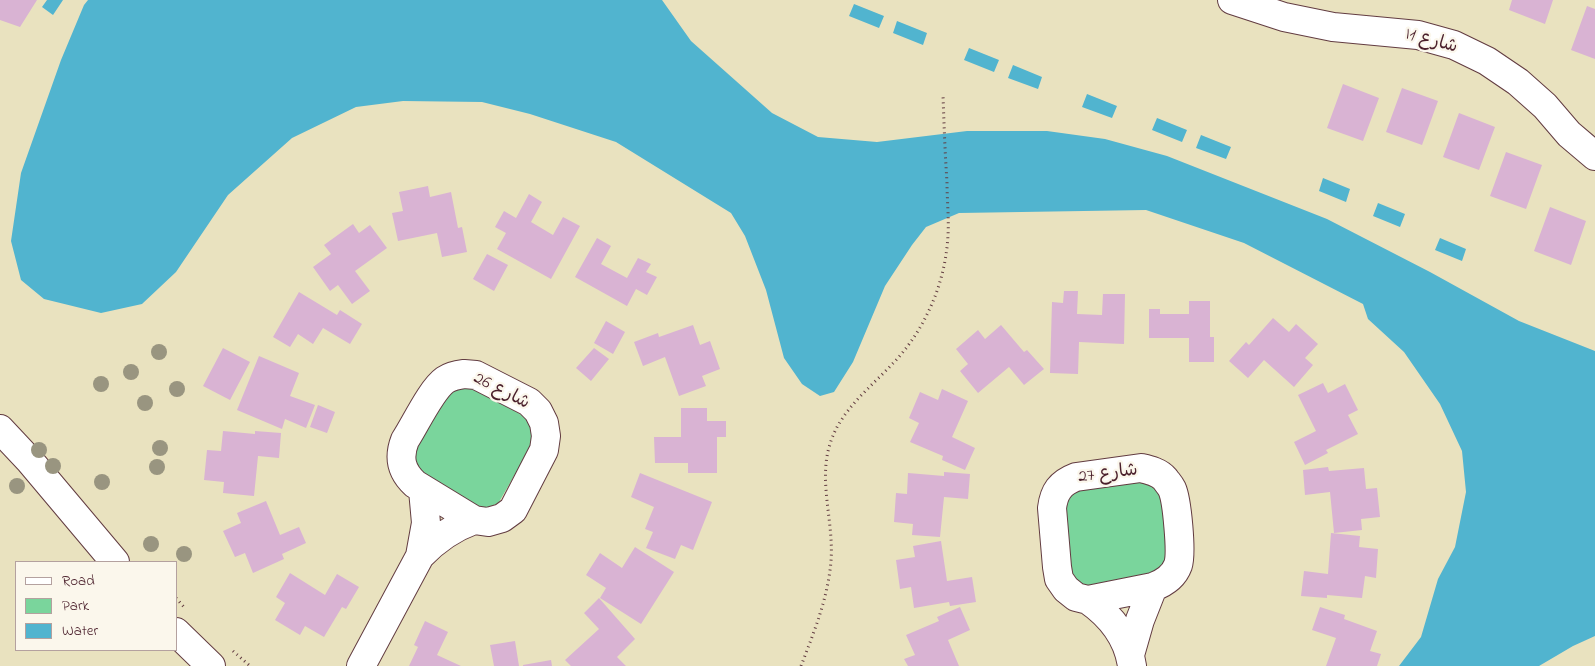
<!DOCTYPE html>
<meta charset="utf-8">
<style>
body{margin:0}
#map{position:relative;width:1595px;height:666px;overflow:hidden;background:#e9e2bf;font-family:"Indie Flower",sans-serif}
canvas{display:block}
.legend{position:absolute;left:15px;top:561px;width:162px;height:90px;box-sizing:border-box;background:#fbf7ec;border:1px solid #b4a19f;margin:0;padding:6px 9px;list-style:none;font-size:15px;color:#4a1f2b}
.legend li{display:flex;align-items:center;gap:10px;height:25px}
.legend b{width:25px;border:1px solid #b4a19f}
</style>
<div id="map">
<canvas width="1595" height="666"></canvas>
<ul class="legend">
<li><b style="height:6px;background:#fff"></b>Road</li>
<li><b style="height:14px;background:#7ad59c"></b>Park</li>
<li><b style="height:14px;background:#51b4cf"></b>Water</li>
</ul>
</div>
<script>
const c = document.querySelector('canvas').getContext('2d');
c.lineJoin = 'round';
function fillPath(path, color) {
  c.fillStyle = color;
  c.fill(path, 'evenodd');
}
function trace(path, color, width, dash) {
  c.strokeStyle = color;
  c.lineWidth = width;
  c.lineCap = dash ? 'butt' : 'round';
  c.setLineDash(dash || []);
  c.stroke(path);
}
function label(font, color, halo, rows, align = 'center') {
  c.font = font + ' "Indie Flower","Playpen Sans Arabic",sans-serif';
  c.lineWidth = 4.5;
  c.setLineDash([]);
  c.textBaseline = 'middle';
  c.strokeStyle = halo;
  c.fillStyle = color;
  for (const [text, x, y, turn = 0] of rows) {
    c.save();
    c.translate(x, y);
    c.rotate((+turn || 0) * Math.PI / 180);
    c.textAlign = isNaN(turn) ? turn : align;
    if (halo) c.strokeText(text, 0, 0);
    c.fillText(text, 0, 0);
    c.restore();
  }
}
const green = new Path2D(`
 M471 386 527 418 532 425 533 443 499 502C489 509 484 509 473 505L413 468 412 447 446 390Z
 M1144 479 1163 495 1169 572 1083 587 1074 581 1070 572 1064 497 1070 490Z`);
const water = new Path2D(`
 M47 0H63L53 15 42 7Z
 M88 0H662L691 41 772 113 818 137 877 142 967 131H1047L1105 139 1167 156 1327 219 1430 272 1519 321 1595 351V636L1573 646 1539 666H1399L1421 637 1438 579 1455 547 1466 492 1462 451 1440 404 1404 352 1368 319 1363 304 1244 243 1146 210 959 213 926 227 912 245 885 286 853 362 834 392 820 396 802 384 784 358 766 290 745 236 731 213 616 142 530 114 482 102 403 101 356 107 292 138 228 195 176 272 142 304 101 313 44 299 21 280 11 241 21 173 61 60 84 5Z
 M854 4 884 16 879 28 849 16Z
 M897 21 927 33 923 45 893 33Z
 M969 48 999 60 994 72 964 60Z
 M1013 65 1042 77 1038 89 1008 78Z
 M1087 94 1117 106 1112 118 1082 107Z
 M1157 118 1187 130 1182 142 1152 130Z
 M1201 135 1231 147 1226 159 1196 148Z
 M1323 178 1350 189 1346 202 1319 191Z
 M1378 203 1405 214 1400 227 1373 216Z
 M1440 238 1466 249 1462 261 1435 250Z`);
const building = new Path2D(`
 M0 0H37L20 27 0 20Z
 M1512 0H1553L1545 24 1509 10Z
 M1587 6 1595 9V59L1571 50Z
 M1343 84 1379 98 1363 141 1327 128Z
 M1402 88 1438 101 1422 145 1386 132Z
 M1459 113 1495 127 1479 170 1443 157Z
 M1506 152 1542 165 1526 209 1490 196Z
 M428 186 430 197 451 192 458 228 462 227 467 252 442 257 437 233 398 241 392 213 403 211 399 192Z
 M529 194 542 202 531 222 553 235 563 217 580 226 551 279 497 249 506 233 495 227 504 211 516 218Z
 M1550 207 1586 221 1571 265 1534 251Z
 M353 224 359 233 370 225 387 248 355 271 370 291 352 304 338 285 330 291 313 267 331 254 324 245Z
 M597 238 611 246 601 264 627 278 638 258 651 264 646 272 657 277 647 295 636 289 627 306 575 277Z
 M487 254 508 265 494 291 473 279Z
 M1064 291H1078L1077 314 1102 315 1103 294H1125L1124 344 1079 342 1078 374 1050 373 1052 302 1063 303Z
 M299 292 337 315 340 310 362 324 350 344 323 328 313 344 298 334 290 347 273 337Z
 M1189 301H1210V337H1214V362H1189V338H1149V309H1160V314H1189Z
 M1273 318 1289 332 1296 324 1318 344 1305 358 1313 365 1294 387 1264 360 1248 378 1229 361 1246 342 1249 345Z
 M606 321 625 332 613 354 594 343Z
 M693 325 700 345 710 341 720 369 702 376 706 386 679 396 665 357 643 366 634 342 658 333 659 337Z
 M1001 325 1024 352 1027 350 1044 369 1024 385 1009 367 978 393 960 371 968 364 956 349 978 330 985 339Z
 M223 348 250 362 230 400 203 386Z
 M594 348 609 359 591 381 576 368Z
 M259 356 299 373 290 396 315 405 306 428 285 419 282 429 237 410Z
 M1323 383 1328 393 1345 384 1358 410 1348 415 1358 434 1326 450 1328 453 1305 465 1294 442 1316 431 1298 395Z
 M942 389 968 401 952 437 975 448 965 470 942 460 943 456 910 442 919 423 909 418 920 392 938 400Z
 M318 405 335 412 327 433 310 427Z
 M681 408H707V421H726V437H717V473H688V463H655L654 437H681Z
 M223 431 255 434V431L281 433 279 458 258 456 254 496 223 493 224 482 204 480 207 450 221 451Z
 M1328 467 1329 471 1364 468 1366 489 1377 488 1380 517 1361 519 1362 530 1334 533 1330 492 1305 495 1303 470Z
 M944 472 970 474 968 499 944 497 940 537 912 535 913 524 894 522 896 493 907 494 908 473 944 476Z
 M640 473 712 502 693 550 681 545 675 559 646 548 653 532 645 529 654 507 631 497Z
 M266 501 280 535 299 527 306 543 282 554 284 559 253 573 245 553 235 557 223 531 241 523 237 513Z
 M1331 533 1360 536 1359 547 1378 549 1376 578 1365 576 1362 598 1327 595V598L1301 596 1304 571 1328 574Z
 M941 541 947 581 972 577 976 602 950 606 949 602 914 608 911 587 900 589 896 560 915 557 913 546Z
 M635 547 674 572 641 624 600 598 606 588 586 575 600 553 622 568Z
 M290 573 325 595 337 574 359 587 346 609 342 607 324 637 305 626 300 635 275 620 285 603 276 597Z
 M599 598 635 639 617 657 626 666H571L565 660 599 629 584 613Z
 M960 607 970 630 948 640 959 666H908L904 659 915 655 906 635 939 621 937 617Z
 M1320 607 1345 615 1344 619 1377 631 1370 651 1381 654 1377 666H1326L1336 638 1312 630Z
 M425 621 448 632 437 655 461 666H409L418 647 414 645Z
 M515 641 519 666H494L490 645Z
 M551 660 552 666H523V665Z`);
const path = new Path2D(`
 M176 598 184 607
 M233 651 250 666
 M801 666C814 632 828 598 831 561 834 522 818 481 830 444 842 404 882 380 907 347 931 315 946 276 948 235 949 218 947 200 947 182 945 153 944 124 943 95`);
const street = new Path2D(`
 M1232 0 1284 17 1333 27 1418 35 1454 45 1487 61 1518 82 1545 106 1569 134 1595 156
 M464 374 476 375 529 402 538 411 544 423 546 436 544 450 513 510 502 518 488 522 474 520 415 484C401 471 398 458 405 440 415 425 431 390 445 380 451 376 456 375 464 374Z
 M0 429 30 461 115 562
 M1141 468C1150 470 1159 472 1165 479 1167 482 1170 485 1172 489 1177 500 1182 553 1178 565 1174 576 1164 583 1153 587L1088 600 1076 597 1066 589 1059 579 1057 567 1052 508C1054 492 1060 483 1076 477Z
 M420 556C436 539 452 528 474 520
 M1088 600C1111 616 1128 638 1132 666
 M176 632 211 666
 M1130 655 1140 620 1153 587
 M361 666 420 556 426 523 423 490`);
const trees = [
 [159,352],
 [131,372],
 [101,384],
 [177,389],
 [145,403],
 [160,448],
 [39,450],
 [53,466],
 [157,467],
 [102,482],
 [17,486],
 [151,544],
 [184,554]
];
const streetNames = [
 ["I1 شارع",1431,42,15],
 ["شارع 26",501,392,27],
 ["شارع 27",1108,475,-7]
];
fillPath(green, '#7ad59c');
fillPath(water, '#51b4cf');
fillPath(building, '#d9b3d3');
trace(street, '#623c41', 30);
trace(path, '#623c41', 3, [1, 4]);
trace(street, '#fff', 28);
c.fillStyle = '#999580';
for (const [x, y] of trees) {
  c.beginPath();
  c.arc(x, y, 8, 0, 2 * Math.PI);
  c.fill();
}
label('18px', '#4a1f2b', '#fbf7ec', streetNames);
</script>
